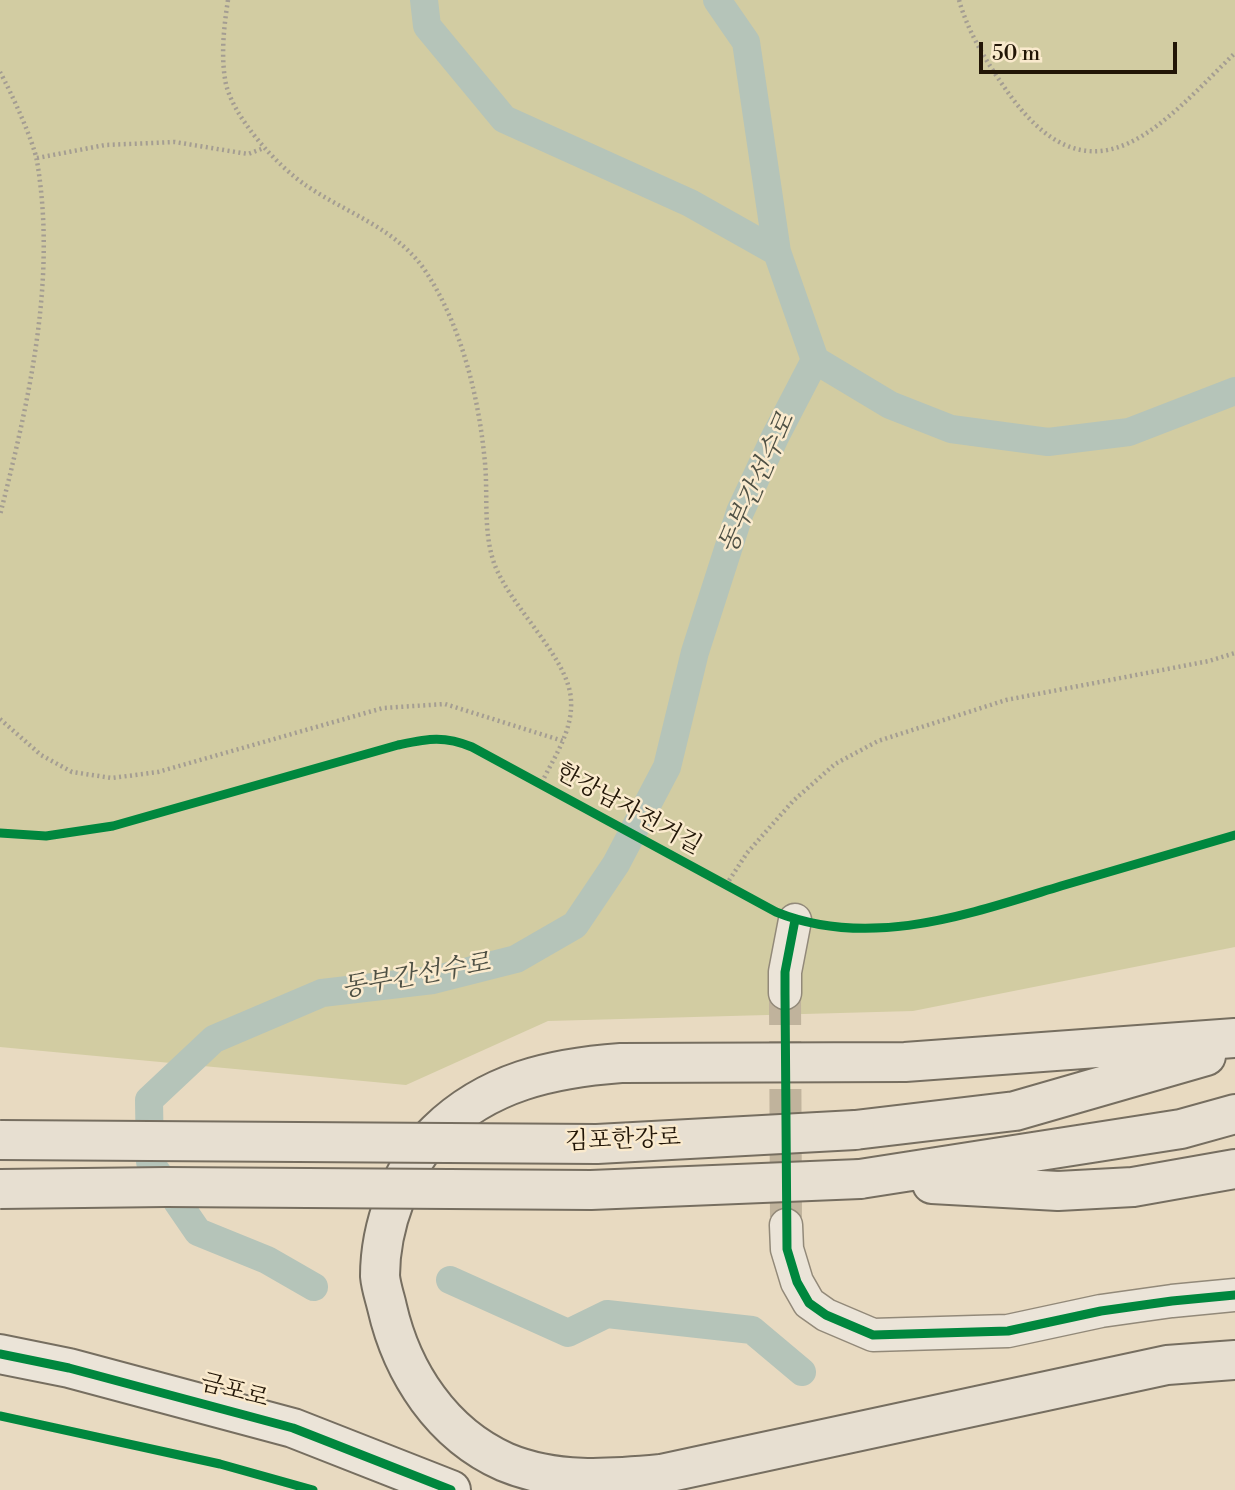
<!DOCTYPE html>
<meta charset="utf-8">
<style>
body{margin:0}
#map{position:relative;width:1235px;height:1490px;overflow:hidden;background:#e8dac1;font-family:"Libre Bodoni",serif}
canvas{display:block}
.scale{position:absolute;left:979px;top:42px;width:198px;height:32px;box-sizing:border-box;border:4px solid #221607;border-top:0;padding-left:9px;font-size:21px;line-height:24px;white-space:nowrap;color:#221607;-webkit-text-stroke:5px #faeacd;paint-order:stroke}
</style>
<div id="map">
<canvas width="1235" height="1490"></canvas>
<div class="scale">50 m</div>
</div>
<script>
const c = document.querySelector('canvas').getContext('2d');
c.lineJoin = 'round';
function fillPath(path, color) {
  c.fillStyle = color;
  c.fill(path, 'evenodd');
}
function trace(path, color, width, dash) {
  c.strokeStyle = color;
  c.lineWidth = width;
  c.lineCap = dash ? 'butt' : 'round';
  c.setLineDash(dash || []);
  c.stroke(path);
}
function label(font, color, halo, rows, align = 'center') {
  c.font = font + ' "Libre Bodoni","Noto Serif KR",serif';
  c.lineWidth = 5;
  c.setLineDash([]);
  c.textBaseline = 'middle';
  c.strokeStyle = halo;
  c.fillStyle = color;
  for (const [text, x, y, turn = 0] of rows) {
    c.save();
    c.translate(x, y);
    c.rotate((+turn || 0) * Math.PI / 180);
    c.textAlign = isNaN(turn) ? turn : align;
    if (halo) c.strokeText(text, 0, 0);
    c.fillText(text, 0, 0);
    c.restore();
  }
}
const green = new Path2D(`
 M0 0H1235V947L913 1011 548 1021 406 1085 0 1047Z`);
const canal = new Path2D(`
 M424 0 427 26 504 119 690 203 777 252 815 360 890 405 951 429 1048 442 1129 432 1235 391
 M717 0 746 42 777 252
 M450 1280 568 1333 607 1314 752 1330 802 1372
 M314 1287 267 1260 198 1232 150 1162 149 1100 214 1039 322 993 433 980 516 959 575 925 616 864 667 767 695 652 740 512 775 437 815 360`);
const streetTunnel = new Path2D(`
 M785 993 786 1225`);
const path = new Path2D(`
 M228 0C224 26 221 53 225 79 230 115 278 167 307 186 348 214 398 229 426 272 462 327 479 398 485 463 488 496 483 531 494 563 510 607 569 658 571 700 573 731 554 757 541 784
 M959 0C969 36 991 69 1012 98 1096 210 1165 121 1235 53
 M0 72C11 92 33 140 37 161 57 280 29 400 0 515
 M37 158 105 145 175 142 248 154 264 148
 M0 719 41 755 72 772 112 778 158 772 383 708 445 704 563 741
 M726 885 747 853 793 801 835 764 878 741 1006 700 1209 661 1235 653`);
const street = new Path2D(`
 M785 993V972L795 920
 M786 1225 787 1249 797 1282 809 1303 826 1315 873 1335 1008 1331 1101 1311 1172 1301 1235 1295`);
const secondary = new Path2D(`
 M0 1354 69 1368 293 1428 451 1490`);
const highway = new Path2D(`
 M1235 1038 905 1062 621 1063C552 1068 488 1082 437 1132 401 1166 380 1228 380 1276 381 1287 385 1298 387 1307 402 1373 442 1434 505 1462 555 1483 608 1479 661 1474L1167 1365 1235 1360
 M855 1130 1015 1111 1206 1056
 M860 1179 1181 1129 1235 1114
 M932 1184 1058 1191 1133 1187 1235 1169`);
const highwayBridge = new Path2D(`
 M0 1140 597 1144 855 1130
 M0 1189 166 1187 591 1190 860 1179`);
const cycleway = new Path2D(`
 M0 833 46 836 113 826 398 745C427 739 443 735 472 747L776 912C870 950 969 914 1061 886 1119 869 1177 852 1235 835
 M795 920 785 972V993L787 1249 797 1282 809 1303 826 1315 873 1335 1008 1331 1101 1311 1172 1301 1235 1295
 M0 1354 69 1368 293 1428 451 1490
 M0 1416 220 1464 313 1490`);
const streetNames = [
 ["한강남자전거길",628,810,29],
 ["김포한강로",623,1141,-2],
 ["금포로",234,1392,15]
];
const waterNames = [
 ["동부간선수로",758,484,-66],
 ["동부간선수로",416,977,-10]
];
fillPath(green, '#d2cca2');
trace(canal, '#b5c4b9', 28);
trace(streetTunnel, '#c0b39c', 32, [32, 16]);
trace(street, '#928979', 35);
trace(secondary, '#766e60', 42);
trace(highway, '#766e60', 42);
trace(path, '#a49d92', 4.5, [2, 3.5]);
trace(street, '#ebe4d8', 32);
trace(secondary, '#ebe4d8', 38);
trace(highway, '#e7dfd1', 38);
trace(highwayBridge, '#766e60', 42, []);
trace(highwayBridge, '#e7dfd1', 38);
trace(cycleway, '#00873e', 9);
label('24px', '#221607', '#faeacd', streetNames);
label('italic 26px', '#4e5044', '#faeacd', waterNames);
</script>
